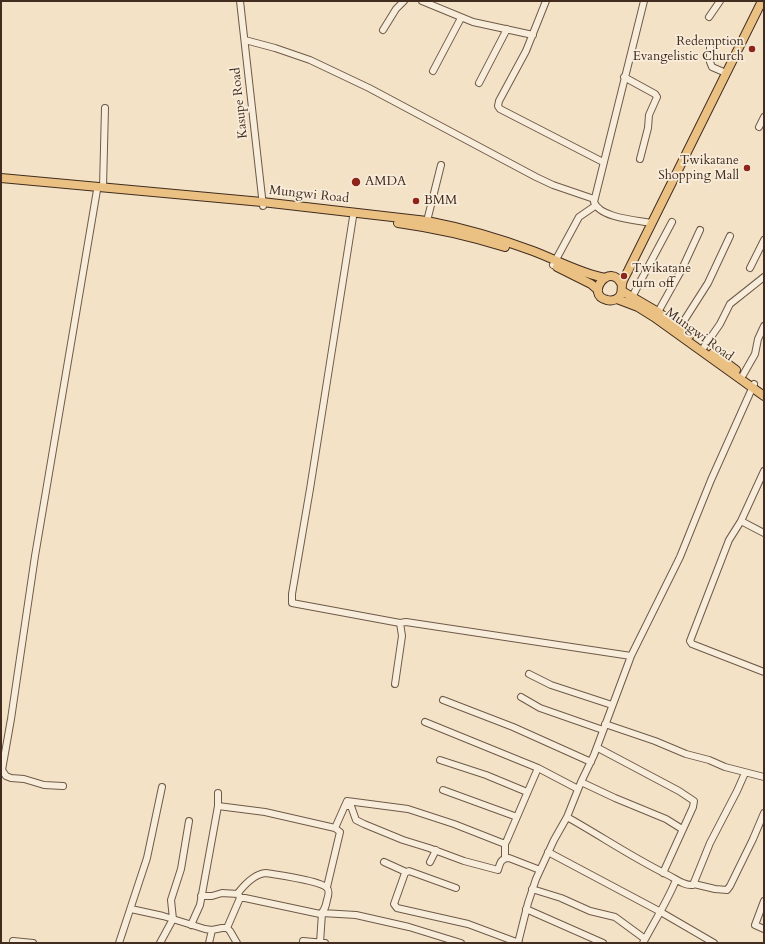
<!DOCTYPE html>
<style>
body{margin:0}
#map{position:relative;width:765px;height:944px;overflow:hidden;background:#f4e2c6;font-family:Cardo,serif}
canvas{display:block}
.frame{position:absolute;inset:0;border:2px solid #412c1f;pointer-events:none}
</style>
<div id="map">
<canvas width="765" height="944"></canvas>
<div class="frame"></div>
</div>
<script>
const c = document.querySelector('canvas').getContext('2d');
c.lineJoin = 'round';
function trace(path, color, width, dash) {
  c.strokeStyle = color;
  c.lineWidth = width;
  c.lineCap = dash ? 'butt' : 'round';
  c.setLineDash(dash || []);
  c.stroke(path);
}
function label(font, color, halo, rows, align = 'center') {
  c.font = font + ' Cardo,serif';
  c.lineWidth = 3.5;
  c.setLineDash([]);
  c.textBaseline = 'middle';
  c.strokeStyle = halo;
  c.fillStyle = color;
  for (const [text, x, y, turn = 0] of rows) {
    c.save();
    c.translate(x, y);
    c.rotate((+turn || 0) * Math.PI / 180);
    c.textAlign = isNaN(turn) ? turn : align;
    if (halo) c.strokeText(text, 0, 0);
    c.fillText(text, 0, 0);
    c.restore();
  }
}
const minor = new Path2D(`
 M240 1 263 206
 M422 1 473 22 533 35
 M546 1 526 51 499 101 498 106 500 109 603 162
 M644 1 594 202C600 218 636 220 652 223
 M709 17 720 1
 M383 30 396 9 404 1
 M245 40 275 48 310 60 369 88 536 177 553 185 594 199
 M710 47V62L712 67 726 73
 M433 71 461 18
 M624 77 655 94 657 97 649 115 648 128 640 159
 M479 83 507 29
 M759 127 764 117
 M103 187 105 108
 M353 217 310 489 292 594V603L400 623 406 622 631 656
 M427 221 441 165
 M553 265 579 217 595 206
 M750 268 764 240
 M632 297 672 222
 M658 312 682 269 700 230
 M680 327 708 283 730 236
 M704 347 720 324 730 304 764 277
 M743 375 755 354 758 339 764 326
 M764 471 741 521 729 540 690 641 692 644 764 672
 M741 521 764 533
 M529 674 551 685 612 705
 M395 684 402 636 400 623
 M521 697 540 708 603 730
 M443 700 513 727 591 762
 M425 722 538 768 578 789
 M605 724 655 741 686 754 709 760 725 767 764 777
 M598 748 679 791 694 801 693 807 663 873
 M440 760 486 775 527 792
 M581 782 615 798 666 819 682 829
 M63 786 44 785 24 779 11 778 6 776 2 770 11 719 35 556 97 190
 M443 790 517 817
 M218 806 265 812 335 828 340 832 327 887
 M345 806H351L356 820 364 824 403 840 429 848 464 861 498 870C500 863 501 858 509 858L540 870
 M567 817C601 836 633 858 668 875 676 879 684 886 693 885L710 843 737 791 745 773
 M335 828 347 801 408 809 454 824 505 844
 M548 852 659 911 714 943
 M505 858V844L507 840 538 768
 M384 862 406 872
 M430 862 436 850
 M694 884 715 889 727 890 730 886 753 839 764 813
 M456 888 409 871 405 873 394 904 397 908 468 924 519 943
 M532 889 561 898 590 911 615 917 645 939
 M201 896H212L222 893 238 894
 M764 901 755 925 764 929
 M131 909 163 916 205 929 212 930 222 928H227L230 931 237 943
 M526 909 603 943
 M191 925 200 905 218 806V793
 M227 928 240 898 238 893C245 884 254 874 266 873 277 875 322 881 327 888 330 891 328 897 327 900 326 905 325 911 320 914L245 898H240
 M13 941 33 943
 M303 941 325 943
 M119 943 147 858 162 787
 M160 943 173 919 171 900 181 869 189 821
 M209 943 212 930
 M320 943 322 913 356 915 409 927 461 943
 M518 943 528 903 536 879 554 840 567 817 581 782 594 755 631 656 680 557 711 480 754 384
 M643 943C654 922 667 902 676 880`);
const major = new Path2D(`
 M1 178 262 202 427 221C463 228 498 238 533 251 557 260 579 273 605 278
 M398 223C434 228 470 236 505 247
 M557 267 591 284 598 290
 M622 285C610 260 584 295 607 300 611 301 616 300 619 297 623 293 621 290 622 285 622 281 626 275 628 271L762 1
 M622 291 658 312 690 335
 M617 299 638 307 654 317 764 396
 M713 353 736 370`);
const markers = [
 [752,49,4,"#8f2418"],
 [747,168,4,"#8f2418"],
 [356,182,5,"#8f2418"],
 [416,201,4,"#8f2418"],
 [624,276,4,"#8f2418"]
];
const poiNames = [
 ["Redemption",744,42,"right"],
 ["Evangelistic Church",744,57,"right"],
 ["Twikatane",739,161,"right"],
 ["Shopping Mall",739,176,"right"],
 ["AMDA",365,182],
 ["BMM",424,201],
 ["Twikatane",632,269],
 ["turn off",632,284]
];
const streetNames = [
 ["Kasupe Road",240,103,-96],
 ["Mungwi Road",309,195,6],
 ["Mungwi Road",699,335,36]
];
trace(minor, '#6e5a49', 8);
trace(major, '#412c1f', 10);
trace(minor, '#f8ecda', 6);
trace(major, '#eac183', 8);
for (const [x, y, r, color] of markers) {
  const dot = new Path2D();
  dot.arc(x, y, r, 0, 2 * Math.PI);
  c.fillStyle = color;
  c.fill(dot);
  trace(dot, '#f8ecda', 1.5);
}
label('13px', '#412c1f', '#f8ecda', poiNames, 'left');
label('13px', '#412c1f', '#f8ecda', streetNames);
</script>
